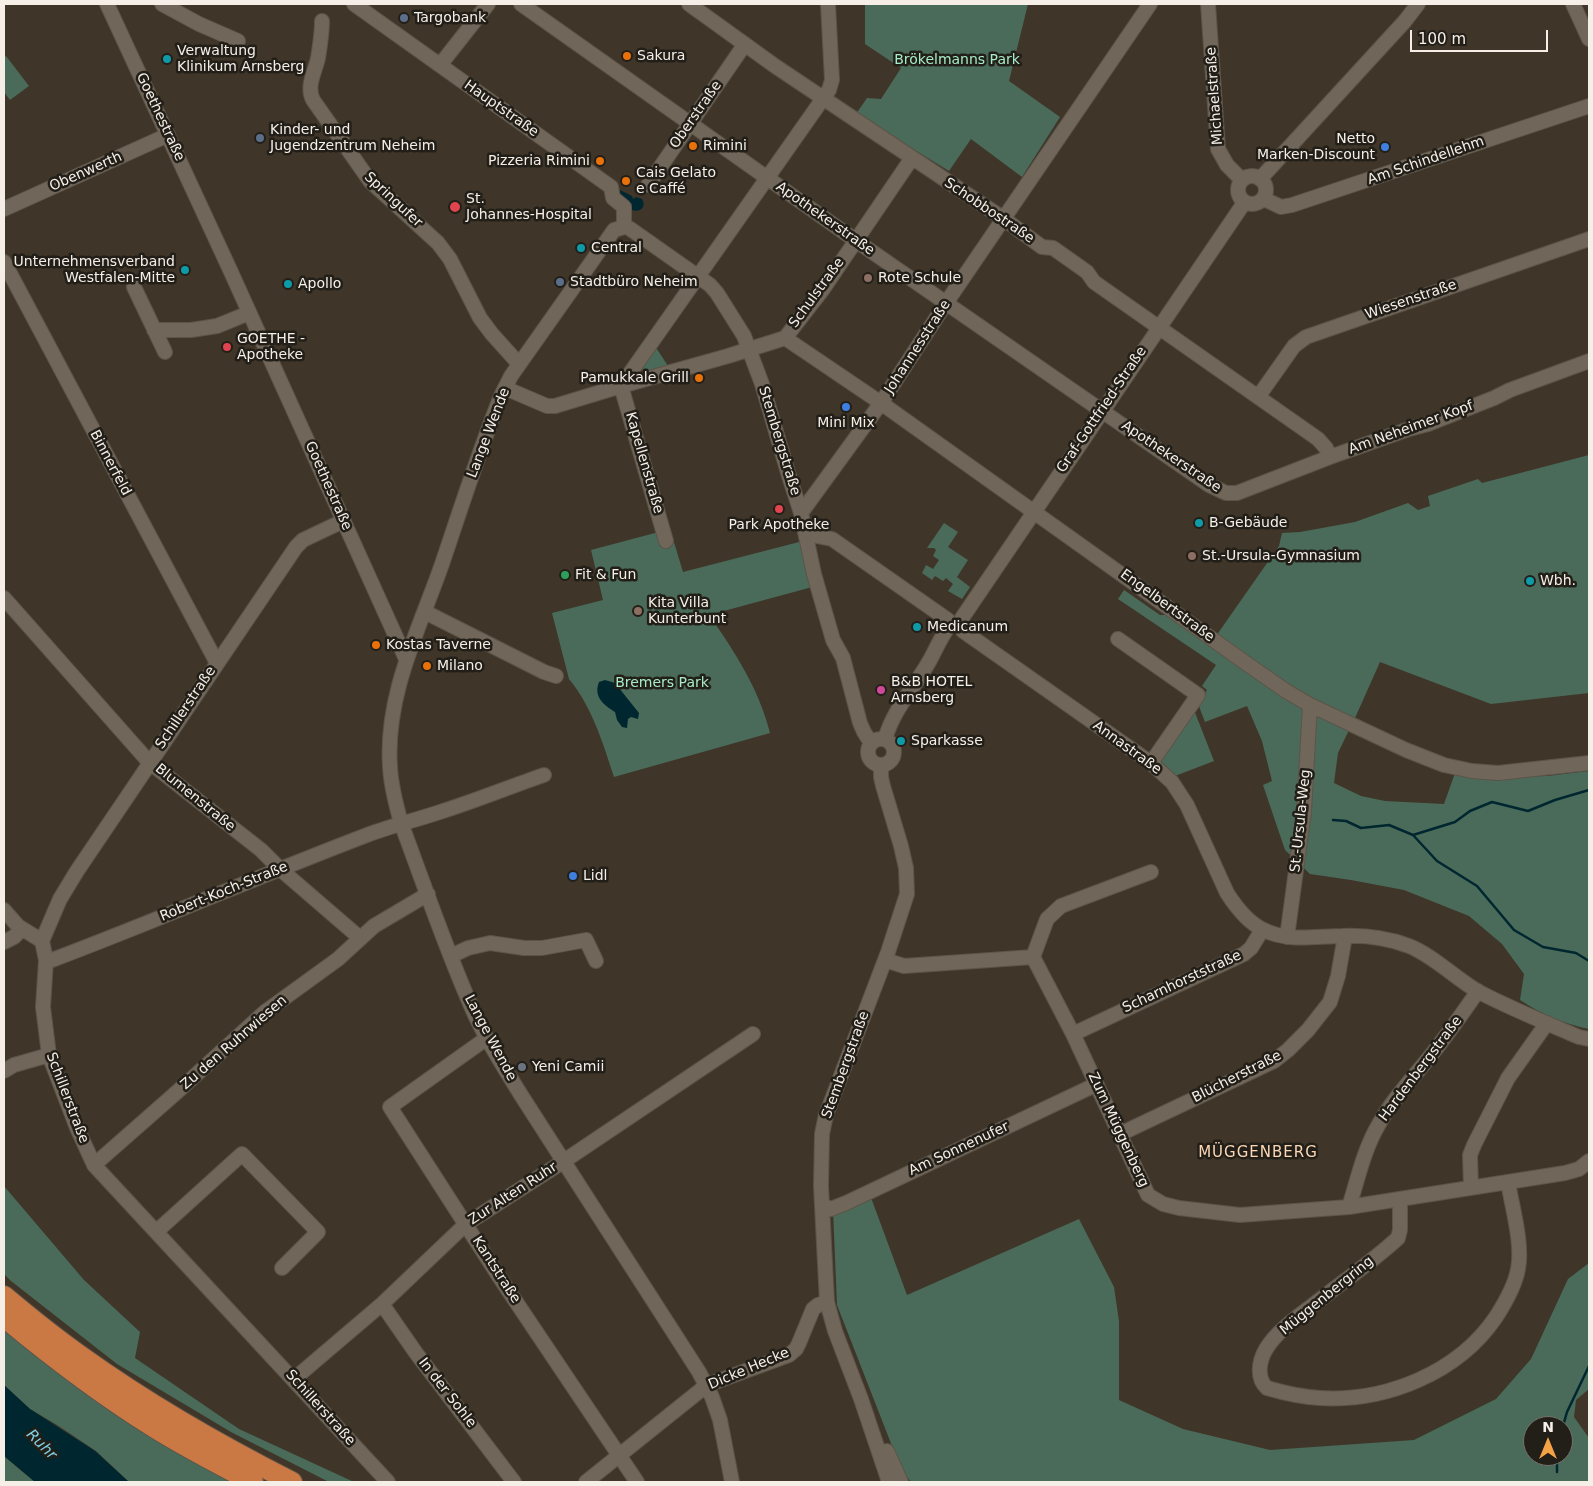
<!DOCTYPE html>
<meta charset="utf-8">
<style>
body{margin:0}
#map{position:relative;width:1593px;height:1486px;overflow:hidden;background:#3f3629;font-family:"DejaVu Sans",sans-serif}
canvas{display:block}
.frame{position:absolute;inset:0;border:5px solid #f5efe7;pointer-events:none}
.north{position:absolute;left:1523px;top:1416px;width:50px;height:50px;box-sizing:border-box;background:#221e18;border:1px solid #76726b;border-radius:50%;rotate:0deg;font-size:14px;font-weight:700;line-height:20px;text-align:center;color:#f5efe7}
.north::after{content:'';display:block;margin:auto;width:18px;height:22px;background:#f5a246;clip-path:polygon(50% 0,100% 100%,50% 72%,0 100%)}
.scale{position:absolute;left:1410px;top:30px;width:138px;height:22px;box-sizing:border-box;border:2px solid #f5efe7;border-top:0;padding-left:6px;font-size:15px;line-height:18px;white-space:nowrap;color:#f5efe7;-webkit-text-stroke:4px #221e18;paint-order:stroke}
</style>
<div id="map">
<canvas width="1593" height="1486"></canvas>
<div class="frame"></div>
<div class="north">N</div>
<div class="scale">100 m</div>
</div>
<script>
const c = document.querySelector('canvas').getContext('2d');
c.lineJoin = 'round';
function fillPath(path, color) {
  c.fillStyle = color;
  c.fill(path, 'evenodd');
}
function trace(path, color, width, dash) {
  c.strokeStyle = color;
  c.lineWidth = width;
  c.lineCap = dash ? 'butt' : 'round';
  c.setLineDash(dash || []);
  c.stroke(path);
}
function label(font, color, halo, rows, align = 'center') {
  c.font = font + ' "DejaVu Sans",sans-serif';
  c.lineWidth = 5;
  c.setLineDash([]);
  c.textBaseline = 'middle';
  c.strokeStyle = halo;
  c.fillStyle = color;
  for (const [text, x, y, turn = 0] of rows) {
    c.save();
    c.translate(x, y);
    c.rotate((+turn || 0) * Math.PI / 180);
    c.textAlign = isNaN(turn) ? turn : align;
    if (halo) c.strokeText(text, 0, 0);
    c.fillText(text, 0, 0);
    c.restore();
  }
}
const green = new Path2D(`
 M865 4H1028L1009 81 1060 117 1022 177 971 139 949 171 856 114 867 98 881 99 901 68 865 44Z
 M6 56 29 86 10 100 4 92V57Z
 M655 346 670 369 646 376 640 367Z
 M1589 455V693L1491 704 1380 662 1355 718 1318 706 1216 636 1279 546 1282 533 1300 532 1355 522 1408 503 1418 510 1430 506 1428 496 1478 479 1482 483Z
 M944 523 958 532 948 547 968 560 957 577 970 587 962 599 948 591 953 584 946 578 943 581 935 576 932 580 922 573 926 565 933 569 939 560 933 556 936 550 934 548H927Z
 M670 529 683 572 803 541 816 586 709 615C735 652 759 689 770 733L614 777C603 743 592 707 569 679L552 613 603 600 591 550Z
 M1124 590 1160 615H1167L1299 705 1330 722 1349 730 1338 753 1334 783 1361 796 1385 801 1444 804 1455 773 1497 777 1547 776 1589 771V1029C1564 1024 1541 1014 1520 1000L1524 974 1502 944 1469 916 1404 890 1351 880 1310 874 1285 850 1263 785 1272 781 1262 741 1247 706 1205 722 1198 704 1207 690 1202 686 1216 665 1118 599Z
 M1194 710 1214 761 1175 776 1159 759Z
 M4 1186 84 1280 140 1332 135 1358 239 1429 354 1482H329L231 1432 117 1364 11 1281 4 1274Z
 M870 1195 907 1295 1079 1219 1114 1287 1119 1321V1400L1183 1429 1270 1450 1414 1440 1496 1399 1531 1359 1568 1279 1589 1263V1389L1576 1400 1574 1417 1589 1438V1482H911L901 1469 837 1305 833 1210ZM1533 1426H1563V1456H1533Z
 M4 1326 242 1482H129L96 1451 57 1425 30 1409 4 1385Z
 M4 1456 35 1482H4Z`);
const water = new Path2D(`
 M618 189 632 196 633 199 636 197 642 199C647 207 640 213 632 210L629 202 620 195H618Z
 M605 680 615 683 639 713 638 719 631 717 628 719 627 728 622 727 617 720 615 712C604 705 593 697 599 682Z
 M4 1385 30 1409 95 1451 129 1482H35L4 1456Z`);
const stream = new Path2D(`
 M1333 820 1346 821 1361 828 1389 825 1413 835 1437 861 1477 886 1514 930 1543 947 1576 953 1589 961
 M1413 835 1455 822 1470 811 1492 802 1528 811 1555 800 1589 790
 M1563 1426 1567 1412 1589 1366
 M1557 1456V1472`);
const minor = new Path2D(`
 M107 4 231 272 406 659
 M162 4 199 24 238 41
 M354 4 611 187 613 198 624 207V227
 M521 4 855 240 1209 485 1226 493H1237L1330 457 1409 429 1428 424 1494 398 1510 390 1589 361
 M689 4 775 66 1004 219 1042 247 1053 248 1087 272 1094 282 1318 439 1326 448 1330 457
 M1208 4 1218 149 1227 165 1242 180
 M1573 4 1589 39
 M322 21C322 34 320 46 318 58 315 72 306 86 313 100L370 181 438 243 450 259 480 318 492 334 519 364
 M440 65 488 4
 M1238 190a14 14 0 1 1 28 0a14 14 0 1 1-28 0Z
 M1260 179 1405 21 1418 4
 M648 185 745 44
 M1264 199 1281 207 1292 205 1589 106
 M4 209 168 135
 M624 227 614 230 511 376 501 396C479 451 461 508 442 564 419 630 385 695 390 767 391 786 396 805 401 823 425 887 447 953 475 1015 488 1043 505 1069 521 1095L699 1372 712 1397 720 1420 732 1482
 M624 227 629 228 710 285 717 293 744 336 762 384 789 476 801 513 814 574 833 640 843 658 860 723 864 732 871 743
 M4 262 217 663
 M134 287 165 352
 M154 330H191L217 326 249 313
 M785 338 881 403 1250 666 1286 691 1310 705 1406 750 1444 765 1472 771 1498 773 1589 763
 M621 386 829 90 832 80 828 4
 M621 386 666 541
 M505 388 547 406H555L621 386 728 356 785 338 823 289 912 158
 M1258 397 1294 346 1306 337 1589 239
 M801 513 881 403 946 303 1150 4
 M343 521 303 540 296 547 77 871 60 899 42 941 46 960 43 1007 49 1055 77 1128 94 1165 388 1482
 M806 534 832 539 948 620
 M4 598 149 762 261 850 280 869 360 938
 M425 612 544 672 556 676
 M962 618 1244 203
 M963 631 1151 763 1172 782 1187 805 1227 893C1236 907 1248 923 1264 930 1287 942 1317 936 1342 936 1365 935 1388 938 1409 946 1434 956 1456 979 1479 992 1512 1009 1546 1023 1579 1037L1589 1039
 M1118 639 1198 695 1151 763
 M868 752a13 13 0 1 1 26 0a13 13 0 1 1-26 0Z
 M885 739C894 708 915 687 930 660 936 649 940 639 947 629
 M881 765V777L883 786 901 846 906 868 907 894 888 952 826 1115 822 1134 821 1186 827 1302 835 1331 861 1399 889 1482
 M4 910 18 926 42 941
 M1287 937 1304 811 1310 705
 M4 942 14 937 22 929
 M451 956 468 948 490 943 524 948H542L586 940 596 961
 M1033 957 1047 919 1061 906 1151 872
 M46 960H52C158 920 262 875 367 835 391 826 416 820 440 812 475 801 509 787 544 775
 M885 960 904 966 1033 957 1073 1034 1148 1195 1163 1204 1179 1208 1240 1215 1349 1207 1565 1173 1579 1169 1589 1161
 M1073 1034 1244 954 1251 948 1262 930
 M487 1038 390 1107 500 1278 637 1482
 M4 1071 14 1065 49 1055
 M1120 1134 1274 1061 1288 1050 1308 1030 1330 1002 1338 976 1345 936
 M94 1165 177 1092 265 1012 338 959 374 926 428 894
 M1471 1188 1470 1155 1474 1145 1508 1078 1547 1023
 M1400 1199V1230L1398 1238C1372 1262 1341 1283 1313 1305 1296 1318 1277 1331 1266 1349 1259 1361 1256 1378 1267 1388 1284 1393 1302 1397 1320 1398 1386 1402 1458 1373 1496 1317 1505 1303 1515 1286 1518 1269 1523 1244 1512 1207 1508 1182
 M822 1205 831 1209 846 1203 1095 1085
 M1349 1207C1358 1178 1364 1149 1379 1124 1392 1100 1411 1080 1428 1059 1446 1037 1462 1014 1478 991
 M157 1231 242 1154 318 1232 282 1268
 M382 1304 416 1353 514 1482
 M294 1379 382 1304 466 1224 564 1161 753 1034
 M887 1451 901 1482
 M586 1482 707 1385 789 1355 796 1349 799 1343 813 1309 818 1305 827 1302`);
const highway = new Path2D(`
 M4 1296C29 1317 55 1338 82 1357 149 1405 219 1445 292 1482
 M4 1317C52 1357 102 1395 155 1428 187 1448 220 1465 253 1482`);
const markers = [
 [404,18,5,"#5c6f8a"],
 [627,56,5,"#e8710a"],
 [167,59,5,"#0f9aa8"],
 [260,138,5,"#5c6f8a"],
 [693,146,5,"#e8710a"],
 [1385,147,5,"#3f7fe0"],
 [600,161,5,"#e8710a"],
 [626,181,5,"#e8710a"],
 [455,207,6,"#e0444e"],
 [581,248,5,"#0f9aa8"],
 [185,270,5,"#0f9aa8"],
 [868,278,5,"#8d6e63"],
 [560,282,5,"#5c6f8a"],
 [288,284,5,"#0f9aa8"],
 [227,347,5,"#e0444e"],
 [699,378,5,"#e8710a"],
 [846,407,5,"#3f7fe0"],
 [779,509,5,"#e0444e"],
 [1199,523,5,"#0f9aa8"],
 [1192,556,5,"#8d6e63"],
 [565,575,5,"#2e9e5b"],
 [1530,581,5,"#0f9aa8"],
 [638,611,5,"#8d6e63"],
 [917,627,5,"#0f9aa8"],
 [376,645,5,"#e8710a"],
 [427,666,5,"#e8710a"],
 [881,690,5,"#d1479c"],
 [901,741,5,"#0f9aa8"],
 [573,876,5,"#3f7fe0"],
 [522,1067,5,"#6b7280"]
];
const poiNames = [
 ["Targobank",414,18],
 ["Verwaltung",177,51],
 ["Klinikum Arnsberg",177,67],
 ["Sakura",637,56],
 ["Kinder- und",270,130],
 ["Jugendzentrum Neheim",270,146],
 ["Netto",1375,139,"right"],
 ["Marken-Discount",1375,155,"right"],
 ["Rimini",703,146],
 ["Pizzeria Rimini",590,161,"right"],
 ["Cais Gelato",636,173],
 ["e Caffé",636,189],
 ["St.",466,199],
 ["Johannes-Hospital",466,215],
 ["Central",591,248],
 ["Unternehmensverband",175,262,"right"],
 ["Westfalen-Mitte",175,278,"right"],
 ["Rote Schule",878,278],
 ["Stadtbüro Neheim",570,282],
 ["Apollo",298,284],
 ["GOETHE -",237,339],
 ["Apotheke",237,355],
 ["Pamukkale Grill",689,378,"right"],
 ["Mini Mix",846,423,"center"],
 ["B-Gebäude",1209,523],
 ["Park Apotheke",779,525,"center"],
 ["St.-Ursula-Gymnasium",1202,556],
 ["Fit & Fun",575,575],
 ["Wbh.",1540,581],
 ["Kita Villa",648,603],
 ["Kunterbunt",648,619],
 ["Medicanum",927,627],
 ["Kostas Taverne",386,645],
 ["Milano",437,666],
 ["B&B HOTEL",891,682],
 ["Arnsberg",891,698],
 ["Sparkasse",911,741],
 ["Lidl",583,876],
 ["Yeni Camii",532,1067]
];
const parkNames = [
 ["Brökelmanns Park",957,60],
 ["Bremers Park",662,683]
];
const streetNames = [
 ["Michaelstraße",1215,96,-94],
 ["Hauptstraße",501,109,35],
 ["Oberstraße",696,115,-55],
 ["Goethestraße",160,117,65],
 ["Am Schindellehm",1426,161,-19],
 ["Obenwerth",86,172,-24],
 ["Springufer",393,200,43],
 ["Schobbostraße",989,211,34],
 ["Apothekerstraße",825,219,35],
 ["Schulstraße",817,293,-54],
 ["Wiesenstraße",1411,300,-19],
 ["Johannesstraße",918,347,-57],
 ["Graf-Gottfried-Straße",1102,410,-56],
 ["Am Neheimer Kopf",1411,428,-20],
 ["Lange Wende",489,433,-69],
 ["Stembergstraße",779,441,73],
 ["Apothekerstraße",1171,457,34],
 ["Binnerfeld",110,463,62],
 ["Kapellenstraße",644,463,74],
 ["Goethestraße",328,486,66],
 ["Engelbertstraße",1167,606,36],
 ["Schillerstraße",186,708,-56],
 ["Annastraße",1127,748,36],
 ["Blumenstraße",195,798,39],
 ["St.-Ursula-Weg",1301,821,-84],
 ["Robert-Koch-Straße",224,892,-22],
 ["Scharnhorststraße",1182,982,-25],
 ["Lange Wende",490,1038,62],
 ["Zu den Ruhrwiesen",234,1043,-41],
 ["Stembergstraße",846,1065,-70],
 ["Hardenbergstraße",1421,1069,-53],
 ["Blücherstraße",1237,1077,-27],
 ["Schillerstraße",67,1098,69],
 ["Zum Müggenberg",1118,1130,65],
 ["Am Sonnenufer",959,1149,-25],
 ["Zur Alten Ruhr",513,1194,-33],
 ["Kantstraße",496,1270,57],
 ["Müggenbergring",1327,1296,-39],
 ["Dicke Hecke",749,1369,-23],
 ["In der Sohle",447,1393,52],
 ["Schillerstraße",320,1408,48]
];
const neighbourhoodNames = [
 ["MÜGGENBERG",1258,1153]
];
const waterNames = [
 ["Ruhr",41,1445,45]
];
fillPath(green, '#4a6b5a');
fillPath(water, '#00272f');
trace(stream, '#00272f', 2.5);
trace(minor, '#5c5449', 16);
trace(highway, '#5c5449', 22);
trace(minor, '#706659', 14);
trace(highway, '#ca7844', 20);
for (const [x, y, r, color] of markers) {
  const dot = new Path2D();
  dot.arc(x, y, r, 0, 2 * Math.PI);
  c.fillStyle = color;
  c.fill(dot);
  trace(dot, '#221e18', 2);
}
label('14px', '#f5efe7', '#221e18', poiNames, 'left');
label('14px', '#a6ecc8', '#221e18', parkNames);
label('14px', '#f5efe7', '#221e18', streetNames);
c.letterSpacing = '1px';
label('15px', '#fbd7b5', '#221e18', neighbourhoodNames);
c.letterSpacing = '0px';
label('italic 15px', '#7dd1e5', '#221e18', waterNames);
</script>
